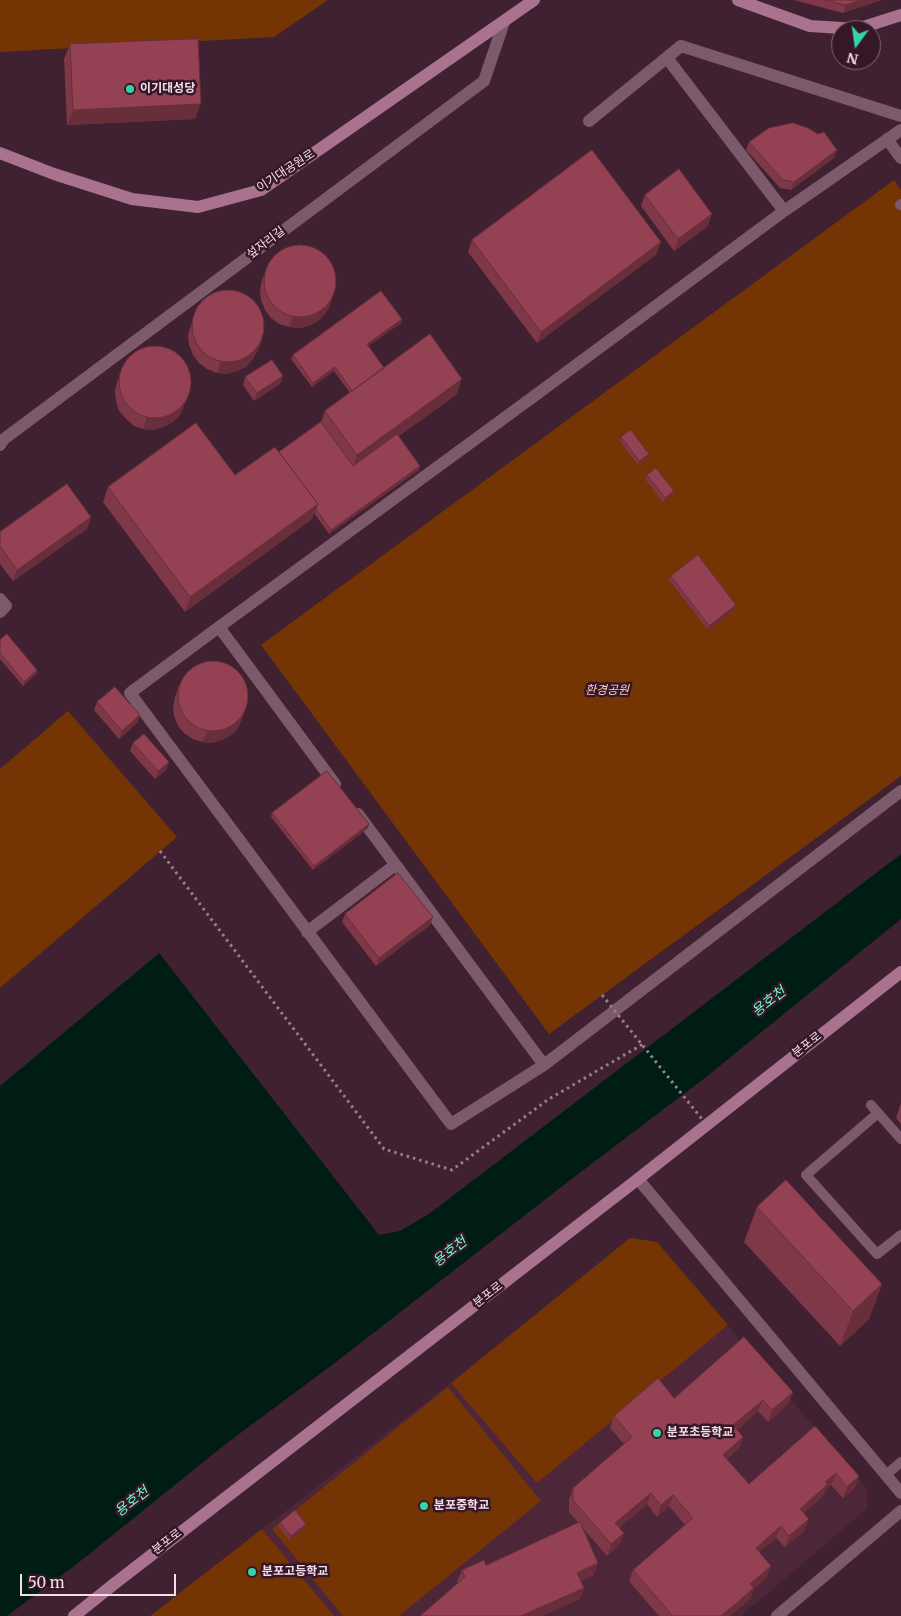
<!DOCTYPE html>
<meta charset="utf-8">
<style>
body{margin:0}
#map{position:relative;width:901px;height:1616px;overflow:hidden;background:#402131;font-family:Merriweather,serif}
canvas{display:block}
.north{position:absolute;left:831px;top:20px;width:50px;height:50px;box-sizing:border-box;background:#351727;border:1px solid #816774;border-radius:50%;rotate:194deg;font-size:14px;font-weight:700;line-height:20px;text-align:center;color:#f4dfe8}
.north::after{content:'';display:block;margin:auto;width:18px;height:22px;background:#34d4a8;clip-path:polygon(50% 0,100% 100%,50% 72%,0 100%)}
.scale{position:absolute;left:20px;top:1574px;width:156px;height:22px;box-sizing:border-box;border:2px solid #f4dfe8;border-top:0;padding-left:6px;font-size:15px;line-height:18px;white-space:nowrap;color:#f4dfe8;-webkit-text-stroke:4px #351727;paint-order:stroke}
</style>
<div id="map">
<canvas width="901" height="1616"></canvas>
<div class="north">N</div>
<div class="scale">50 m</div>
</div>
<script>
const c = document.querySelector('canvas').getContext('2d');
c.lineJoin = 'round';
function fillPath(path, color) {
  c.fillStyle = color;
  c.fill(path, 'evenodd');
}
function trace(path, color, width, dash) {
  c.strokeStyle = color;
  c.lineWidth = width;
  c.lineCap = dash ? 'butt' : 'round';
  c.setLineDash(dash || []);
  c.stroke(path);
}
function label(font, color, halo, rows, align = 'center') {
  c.font = font + ' Merriweather,"Noto Sans KR",serif';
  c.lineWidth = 5;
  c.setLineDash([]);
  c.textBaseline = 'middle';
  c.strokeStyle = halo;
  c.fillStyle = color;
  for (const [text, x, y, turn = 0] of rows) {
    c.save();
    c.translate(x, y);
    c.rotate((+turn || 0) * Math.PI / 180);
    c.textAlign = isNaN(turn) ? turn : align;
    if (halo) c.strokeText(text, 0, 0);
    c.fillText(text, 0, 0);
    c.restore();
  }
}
const built = new Path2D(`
 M630 1238 657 1242 867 1489V1509L741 1616H150L451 1383Z`);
const green = new Path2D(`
 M0 0H328L274 37 0 52Z
 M894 180 901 190V776L549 1034 261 645Z
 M68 711 177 837 0 988V769Z
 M630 1238 657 1242 728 1325 537 1483 451 1383Z
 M448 1387 541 1501 399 1616H343L272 1529Z
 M262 1529 334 1616H150Z`);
const water = new Path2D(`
 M901 854V919L706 1077 569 1181 336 1362 227 1443 78 1563 7 1616H0V1086L159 953 379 1235 400 1231 429 1214Z`);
const path = new Path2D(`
 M160 851 384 1149 452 1170 549 1099 643 1044`);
const lane = new Path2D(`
 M900 205 901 204
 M871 1105 901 1139
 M878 1113 806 1175 877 1254 901 1235
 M886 1475 901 1462`);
const street = new Path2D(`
 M667 58 784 211
 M589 121 681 46 901 116
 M887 139 901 158
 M0 445 4 439 484 81 504 22
 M0 599 6 606 0 612
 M219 627 130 693 451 1124 544 1065
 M335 784 219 627 537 394 784 211 901 130
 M358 814 544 1065 901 791
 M307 932 395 865
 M638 1179 901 1493
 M777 1616 901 1511`);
const secondary = new Path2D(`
 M738 0 810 26 857 29 901 15
 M0 153 54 174 132 199 198 207 261 190 534 0
 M74 1616 114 1584 638 1179 901 972`);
const pathBridge = new Path2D(`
 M602 995 706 1124`);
const wall = new Path2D(`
 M794 0H882L843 13Z
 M70 44 195 119 67 125 64 59Z
 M749 142 834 158 791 190 780 188 746 150Z
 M645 195 708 226 674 251 641 206Z
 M472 240 657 254 537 343 468 252Z
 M267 268 334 293 330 305 325 314 318 321 309 326 299 328 289 327 279 324 271 318 265 310 261 300 260 290 262 280Z
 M195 314 262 339 258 350 253 359 246 367 237 371 227 374 217 373 207 369 199 363 193 355 189 345 188 335 191 325Z
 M402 319 401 323 368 346 384 368 457 394 399 436 420 466 419 470 329 534 314 513 312 519 185 612 103 502 108 487 235 475 279 452 321 422 325 411 350 393 334 371 312 387 291 359 293 355Z
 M121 370 184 406 180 415 173 422 163 427 153 430 143 429 134 426 126 419 119 411 116 401 115 391 117 382Z
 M245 377 280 384 254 401 243 385Z
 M621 437 647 458 638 465 620 441Z
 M647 475 674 491 672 495 663 502 645 479Z
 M91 517 87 529 13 581 0 564V532Z
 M671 576 736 605 735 609 708 630 669 580Z
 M0 640 37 670 36 674 23 686 0 659Z
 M179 685 242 719 238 728 231 735 222 740 212 743 202 742 193 739 185 734 178 726 174 716 173 707 175 697Z
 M97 702 140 715 137 723 119 739 94 710Z
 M133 743 169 762 166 770 155 779 130 751Z
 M272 813 368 828 313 870 271 817Z
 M345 914 430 925 376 966 342 922Z
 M901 1103V1124L896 1118Z
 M757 1207 882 1284 869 1319 840 1346 744 1242Z
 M793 1392 788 1404 768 1422 758 1411 737 1430 743 1437 739 1448 727 1459 749 1484 815 1426 855 1488 843 1498 831 1485 826 1490 823 1496 804 1513 809 1519 804 1531 785 1547 776 1538 759 1552 767 1577 754 1589 750 1599 730 1616H659L629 1581 633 1570 685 1525 669 1506 657 1517 647 1504 619 1528 624 1533 619 1545 607 1556 581 1526 594 1575 581 1581 584 1588 580 1599 542 1616H420L458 1583 457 1582 462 1570 486 1565 579 1523 569 1512V1500L573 1488 624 1444 610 1428 614 1416 674 1398Z
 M280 1523 306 1524 304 1528 290 1540 278 1527Z`);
const shadedWall = new Path2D(`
 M861 0H882L843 13 846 5Z
 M201 104 195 119 67 125 73 110Z
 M837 150 834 158 791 190 794 182Z
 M712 214 708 226 674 251 678 239Z
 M661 242 657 254 537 343 541 332Z
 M334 293 330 305 325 314 318 321 309 326 299 328 289 327 293 316Z
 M402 319 401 323 365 348 367 344Z
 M262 339 258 350 253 359 246 367 237 371 227 374 217 373 221 361Z
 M335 367 334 371 312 387 313 383Z
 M283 376 280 384 254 401 257 393Z
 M462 379 457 394 352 470 357 455Z
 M189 395 184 406 180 415 173 422 163 427 153 430 143 429 147 417Z
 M649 454 647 458 638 465 639 461Z
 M420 466 419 470 329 534 331 530Z
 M674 491 672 495 663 502 665 498Z
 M318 504 312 519 185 612 190 597Z
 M91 517 87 529 13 581 17 570Z
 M736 605 735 609 708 630 709 626Z
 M37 670 36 674 23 686 24 682Z
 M246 707 242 719 238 728 231 735 222 740 212 743 202 742 207 731Z
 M140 715 137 723 119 739 122 731Z
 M169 762 166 770 155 779 158 771Z
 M369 824 368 828 313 870 314 866Z
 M433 917 430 925 376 966 379 958Z
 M882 1284 869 1319 840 1346 853 1311Z
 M793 1392 788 1404 768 1422 772 1410Z
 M763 1400 758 1411 729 1437 733 1425Z
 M743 1437 739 1448 719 1466 723 1455Z
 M836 1473 831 1485 826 1490 823 1496 796 1520 800 1509 825 1482Z
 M859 1476 855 1488 843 1498 847 1487Z
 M651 1493 647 1504 611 1535 615 1523Z
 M673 1495 669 1506 657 1517 661 1505Z
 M809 1519 804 1531 785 1547 789 1536Z
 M306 1524 304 1528 290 1540 291 1536Z
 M781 1526 776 1538 751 1559 756 1548Z
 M624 1533 619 1545 607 1556 611 1544Z
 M598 1563 594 1575 573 1584 577 1573Z
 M771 1566 767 1577 754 1589 750 1599 730 1616H721L750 1584Z
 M584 1588 580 1599 542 1616H521Z`);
const building = new Path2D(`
 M826 0H861L846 5Z
 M198 39 201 104 73 110 70 44Z
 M793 123 808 128 818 134 824 132 837 150 794 182 783 180 749 142 769 128Z
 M592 150 661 242 541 332 472 240Z
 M679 169 712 214 678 239 645 195Z
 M264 281a36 36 0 1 1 72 0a36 36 0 1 1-72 0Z
 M192 326a36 36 0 1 1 72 0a36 36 0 1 1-72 0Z
 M381 291 402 319 367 344 384 368 352 391 335 367 313 383 293 355Z
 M430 334 462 379 357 455 325 411Z
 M119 382a36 36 0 1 1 72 0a36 36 0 1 1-72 0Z
 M272 360 283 376 257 393 245 377Z
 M321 422 353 466 397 434 420 466 331 530 316 509 318 504 279 452Z
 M196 423 235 475 275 447 318 504 190 597 108 487Z
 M631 430 649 454 639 461 621 437Z
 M656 468 674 491 665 498 647 475Z
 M67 484 91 517 17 570 0 546V532Z
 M698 555 736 605 709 626 671 576Z
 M7 634 37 670 24 682 0 653V640Z
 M178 696a35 35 0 1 1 70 0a35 35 0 1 1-70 0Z
 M115 687 140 715 122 731 97 702Z
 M144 734 169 762 158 771 133 743Z
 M327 771 369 824 314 866 272 813Z
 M398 873 433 917 379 958 345 914Z
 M786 1180 882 1284 853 1311 757 1207Z
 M744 1337 793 1392 772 1410 763 1400 733 1425 743 1437 723 1455 749 1484 815 1426 859 1476 847 1487 836 1473 825 1482 828 1484 800 1509 809 1519 789 1536 781 1526 756 1548 771 1566 750 1584 754 1588 721 1616H673L633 1570 693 1518 673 1495 661 1505 651 1493 615 1523 624 1533 611 1544 573 1500V1488L632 1437 614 1416 658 1378 674 1398Z
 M295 1510 306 1524 291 1536 280 1523Z
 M580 1522 598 1563 577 1573 584 1588 521 1616H420L465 1577 462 1570 484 1560 486 1565Z`);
const markers = [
 [130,89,5,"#34d4a8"],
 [657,1433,5,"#34d4a8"],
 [424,1506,5,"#34d4a8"],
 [252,1572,5,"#34d4a8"]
];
const poiNames = [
 ["이기대성당",140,89],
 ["분포초등학교",667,1433],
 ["분포중학교",434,1506],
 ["분포고등학교",262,1572]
];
const streetNames = [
 ["이기대공원로",286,171,-33],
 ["섶자리길",266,243,-37],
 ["분포로",807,1045,-38],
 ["분포로",488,1295,-38],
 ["분포로",167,1542,-38]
];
const parkNames = [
 ["환경공원",607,691]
];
const waterNames = [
 ["용호천",769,1002,-38],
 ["용호천",450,1252,-38],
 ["용호천",132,1502,-38]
];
fillPath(built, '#4d263a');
fillPath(green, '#753404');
fillPath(water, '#001d13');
trace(path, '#997f8b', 3, [2.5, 4]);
trace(lane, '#7d5a6b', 10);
trace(street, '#7d5a6b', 12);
trace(secondary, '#a9738d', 12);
trace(pathBridge, '#997f8b', 3, [2.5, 4]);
fillPath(wall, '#7f3847');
fillPath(shadedWall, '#682e3a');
fillPath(building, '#944153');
trace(building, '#682e3a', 1);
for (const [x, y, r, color] of markers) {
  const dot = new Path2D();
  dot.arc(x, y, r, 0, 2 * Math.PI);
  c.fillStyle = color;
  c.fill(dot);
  trace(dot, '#351727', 2);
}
label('bold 12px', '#f4dfe8', '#351727', poiNames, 'left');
label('12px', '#f4dfe8', '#351727', streetNames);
label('italic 12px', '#facfb9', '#351727', parkNames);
label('italic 14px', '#6afbcd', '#351727', waterNames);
</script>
